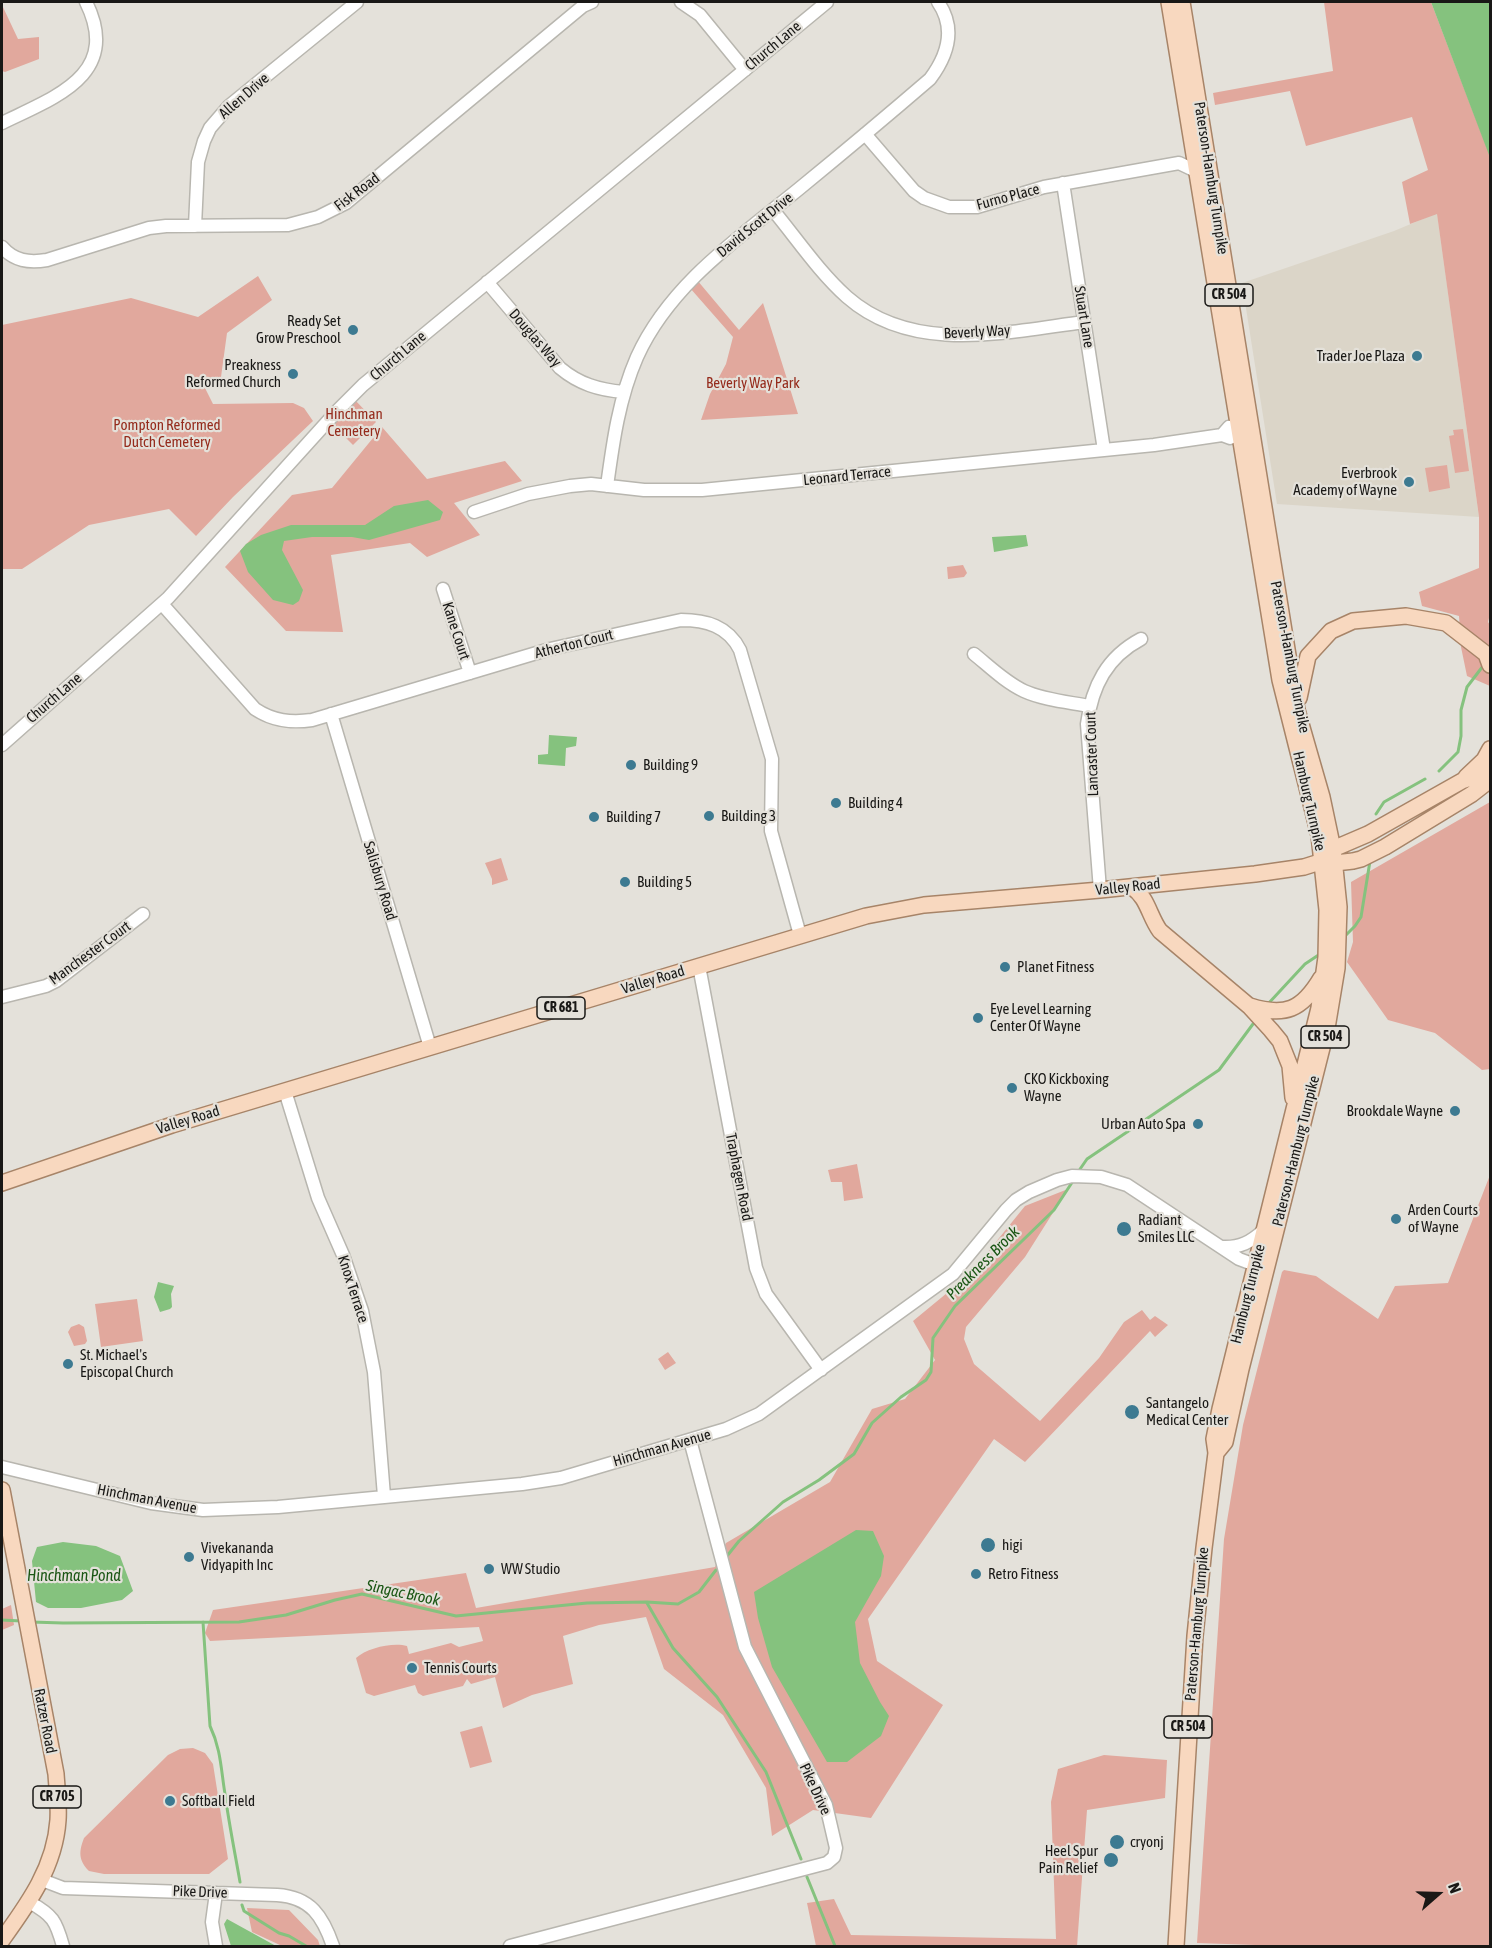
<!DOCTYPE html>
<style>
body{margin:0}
#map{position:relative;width:1492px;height:1948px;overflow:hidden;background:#e4e1da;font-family:"Asap Condensed",sans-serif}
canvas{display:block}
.frame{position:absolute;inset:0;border:3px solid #191816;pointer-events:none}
.north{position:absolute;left:1408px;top:1864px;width:60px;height:60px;-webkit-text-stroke:4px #e4e1da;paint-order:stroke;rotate:70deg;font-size:16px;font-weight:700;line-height:24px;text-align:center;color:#191816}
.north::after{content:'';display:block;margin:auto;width:21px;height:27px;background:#191816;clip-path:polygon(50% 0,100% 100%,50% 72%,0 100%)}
</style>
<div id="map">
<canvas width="1492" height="1948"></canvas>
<div class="frame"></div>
<div class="north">N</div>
</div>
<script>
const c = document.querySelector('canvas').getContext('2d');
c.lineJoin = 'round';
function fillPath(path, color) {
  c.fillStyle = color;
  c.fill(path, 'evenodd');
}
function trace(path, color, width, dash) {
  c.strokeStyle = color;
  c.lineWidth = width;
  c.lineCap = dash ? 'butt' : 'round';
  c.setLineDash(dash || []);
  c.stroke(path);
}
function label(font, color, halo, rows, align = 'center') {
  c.font = font + ' "Asap Condensed",sans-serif';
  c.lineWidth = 4.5;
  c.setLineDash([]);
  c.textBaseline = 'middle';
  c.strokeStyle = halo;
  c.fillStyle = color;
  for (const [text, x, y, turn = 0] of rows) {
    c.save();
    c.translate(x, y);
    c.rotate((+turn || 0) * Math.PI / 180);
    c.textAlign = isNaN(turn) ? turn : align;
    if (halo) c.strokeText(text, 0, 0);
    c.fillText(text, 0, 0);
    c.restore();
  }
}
const built = new Path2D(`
 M1437 213 1479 517 1277 504 1242 283 1394 231Z`);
const green = new Path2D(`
 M1324 2H1431L1490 156V614L1488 622 1490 625V686L1467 676 1461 647 1459 616 1422 606 1419 592 1479 568V517L1437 214 1410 224 1402 182 1428 170 1412 117 1306 146 1290 91 1215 105 1213 93 1333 71Z
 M2 5 18 39 39 37V59L5 72 2 71Z
 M258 276 272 300 227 333 221 377 205 388 213 404 293 403 304 408 313 421 233 497 196 536 169 509 89 525 22 569H2V325L131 298 198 317Z
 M697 280 739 330 763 303 798 414 701 420 710 394 726 364 733 337 690 288Z
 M355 400 376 422 353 445 331 423Z
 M382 427 427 479 505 461 522 481 454 503 480 535 427 557 410 543 331 555 343 632 286 631 225 567 292 495 332 488Z
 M1463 429 1469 471 1455 473 1449 436 1454 435 1453 430Z
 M1447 465 1450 488 1429 492 1425 468Z
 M963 565 967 573 964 577 948 579 947 567Z
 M1490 802V1069L1482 1070 1435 1033 1388 1020 1347 962 1353 942 1351 882Z
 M501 858 508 880 492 885V879L485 863Z
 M857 1164 863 1198 844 1201 842 1182H831L828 1170Z
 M1490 1175V1946H1284L1197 1943 1224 1539 1243 1425 1282 1272 1284 1270 1316 1276 1378 1319 1395 1286 1448 1283Z
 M1068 1189 1025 1257 966 1327 964 1339 974 1364 1040 1421 1099 1358 1124 1322 1142 1310 1150 1320 1155 1316 1168 1325 1155 1337 1150 1331 1025 1462 994 1439 868 1619 877 1661 943 1705 871 1818 813 1810 772 1836 766 1788 723 1715 664 1669 646 1617 599 1625 563 1636 573 1684 532 1695 503 1708 495 1677 471 1684 467 1679 463 1686 423 1696 418 1693 415 1685 374 1696 366 1693 356 1658C367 1648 393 1642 407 1646L409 1654 451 1643 459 1647 483 1641 479 1627 210 1641 205 1633 213 1610 466 1573 476 1608 715 1567 726 1543 830 1482 872 1409 905 1399 935 1360 913 1321 970 1274 1025 1206Z
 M137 1299 143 1341 101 1347 95 1304Z
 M79 1324 84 1327 87 1341 85 1344 74 1346 68 1332 71 1327Z
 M668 1352 676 1363 665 1370 658 1359Z
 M11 1605 14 1625 2 1630V1609Z
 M482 1726 492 1762 470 1768 460 1732Z
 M193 1748 205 1753 213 1764 228 1859 209 1874H104L89 1871C78 1860 79 1851 84 1838L168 1755 180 1749Z
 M1104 1755 1167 1760 1165 1798 1087 1810 1077 1946H816L807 1903 834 1899 851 1935 1056 1939 1051 1802 1058 1769Z
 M247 1908 289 1910 318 1940 320 1946H282L252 1932Z`);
const water = new Path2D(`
 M1431 2H1490V156L1489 155Z
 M428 500 443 512 440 520 369 540 352 537H312L284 541 282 550 303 590 299 601 293 605 273 600 248 572 240 551 246 544 261 535 291 525H365L394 506Z
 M1026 535 1028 546 994 552 992 537Z
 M549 735 577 737 576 746 566 748 565 766 538 764V755L548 754Z
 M158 1282 174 1286 171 1294 172 1307 170 1309 160 1312 154 1297Z
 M856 1530 873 1531 884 1556 881 1576 855 1622 860 1663 880 1702 889 1716 881 1736 847 1762H827L772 1667 758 1618 754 1592Z
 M63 1542 96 1546 120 1556 133 1591 122 1600 81 1608H48L36 1602 32 1561 37 1547Z
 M227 1919 276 1946H231L224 1924Z`);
const stream = new Path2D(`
 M1439 771 1458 752 1461 736V710L1467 687 1483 666
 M1376 814 1384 802 1425 779
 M1343 938 1355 926 1361 917 1370 861
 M1267 1005 1305 964 1320 954
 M1078 1172 1087 1159 1219 1070 1253 1024
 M727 1556 739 1541 783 1502 819 1480 854 1454 872 1423 901 1397 926 1380 931 1372 933 1338 955 1306 1054 1210 1073 1181
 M647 1603 673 1648 717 1697 766 1772 801 1859
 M2 1620 21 1621
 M31 1622 63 1623 239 1622 286 1615 335 1600 362 1594 456 1616 587 1603 647 1602 678 1604 699 1592 716 1570
 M203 1622 210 1726C221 1749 221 1770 225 1794 229 1824 235 1853 240 1882
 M807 1877 835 1946
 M242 1905 244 1911 279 1933 289 1936 306 1946`);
const minor = new Path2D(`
 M681 2 700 15 745 70
 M2 123C55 97 122 75 86 2
 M865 134 914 191 924 198 949 207H977L1044 187 1179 163 1198 172
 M1063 183 1104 450
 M773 210C797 239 819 272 847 297 913 355 1006 332 1084 322
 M195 226 198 162 204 141 210 128 229 106 357 2
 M2 247C14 261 29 263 47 260L149 228 166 226 288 225 318 217 346 203 583 6 592 2
 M487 282 560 368C579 384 599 390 624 392
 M607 486C613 442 619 398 637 357 670 284 740 237 800 188 844 152 887 116 930 79 948 55 956 28 938 2
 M474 512 528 494 570 486 591 484 644 490H702L1154 445 1222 435 1230 438 1239 433 1229 427 1222 435
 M443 589 470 673
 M162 604 255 709C273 721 291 723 312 720L550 649 681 620C706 620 728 626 740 650L772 759 771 831 800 935
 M974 654C990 667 1005 682 1024 691 1044 700 1068 702 1089 706
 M331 714 430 1047
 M2 745 168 598 337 411 363 385 827 2
 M1100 890 1087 724C1092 686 1107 657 1141 639
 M699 966 756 1268 766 1294 821 1370
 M2 997 46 986 56 981 143 914
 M285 1091 318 1198 343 1255 362 1311 374 1372 384 1496
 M1222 1247C1240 1248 1251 1242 1264 1230
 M2 1467 151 1503 203 1510 278 1507 522 1484 561 1478 726 1429 759 1414 953 1274 1006 1210 1016 1200 1029 1192 1057 1180 1072 1176 1101 1177 1127 1185 1239 1259 1247 1262 1263 1264
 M42 1880 63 1888 277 1895C311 1897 323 1917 333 1946
 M216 1893 212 1922 216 1946
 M29 1902C53 1915 56 1921 63 1946
 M510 1946 827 1863 834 1857 836 1848 826 1805 745 1647 690 1440`);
const major = new Path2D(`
 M1169 2 1280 680 1319 835 1327 910 1326 957 1319 1008 1220 1409 1214 1439 1216 1453
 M1299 698 1308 656 1331 631 1353 621 1406 616 1446 623 1486 654 1490 665
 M1466 777 1484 760 1490 749
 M1327 857 1333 849 1368 834 1462 781 1490 771
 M1132 887C1148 898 1149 916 1160 931L1249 1006 1271 1030 1280 1041 1290 1066 1293 1098
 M1250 1006C1285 1017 1302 1010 1321 978
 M2 1183 172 1125 866 916 924 905 1100 890 1255 874 1304 867 1323 861 1335 863 1353 861 1361 859 1385 847 1472 794 1490 780
 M2 1490 56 1774C57 1789 59 1805 58 1820 55 1867 28 1904 2 1940
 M1176 1946 1195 1636 1204 1548 1216 1453 1225 1442 1241 1369 1327 1028 1337 968 1339 907 1333 849 1322 797 1297 710 1292 680 1182 2`);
const markers = [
 [353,330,6,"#3d7a91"],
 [1417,356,6,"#3d7a91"],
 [293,374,6,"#3d7a91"],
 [1409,482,6,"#3d7a91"],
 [631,765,6,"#3d7a91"],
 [836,803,6,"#3d7a91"],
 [709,816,6,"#3d7a91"],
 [594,817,6,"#3d7a91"],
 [625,882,6,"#3d7a91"],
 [1005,967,6,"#3d7a91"],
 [978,1018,6,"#3d7a91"],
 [1012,1088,6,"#3d7a91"],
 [1455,1111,6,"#3d7a91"],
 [1198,1124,6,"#3d7a91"],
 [1396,1219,6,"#3d7a91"],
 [1124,1229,8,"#3d7a91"],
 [68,1364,6,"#3d7a91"],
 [1132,1412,8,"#3d7a91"],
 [988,1545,8,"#3d7a91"],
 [189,1557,6,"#3d7a91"],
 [489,1569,6,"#3d7a91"],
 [976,1574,6,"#3d7a91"],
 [412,1668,6,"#3d7a91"],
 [170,1801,6,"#3d7a91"],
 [1117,1842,8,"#3d7a91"],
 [1111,1860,8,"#3d7a91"]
];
const shields = [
 [1229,295,48],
 [561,1008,48],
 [1325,1037,48],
 [1188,1727,48],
 [57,1797,48]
];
const shieldNames = [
 ["CR 504",1229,295],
 ["CR 681",561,1008],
 ["CR 504",1325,1037],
 ["CR 504",1188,1727],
 ["CR 705",57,1797]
];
const streetNames = [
 ["Church Lane",773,46,-40],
 ["Allen Drive",244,96,-41],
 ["Paterson-Hamburg Turnpike",1211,178,81],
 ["Fisk Road",357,192,-37],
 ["Furno Place",1008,197,-15],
 ["David Scott Drive",755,225,-39],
 ["Stuart Lane",1084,317,81],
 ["Beverly Way",977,332,-3],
 ["Douglas Way",535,338,49],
 ["Church Lane",398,356,-40],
 ["Leonard Terrace",847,476,-6],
 ["Kane Court",456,631,72],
 ["Atherton Court",574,644,-14],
 ["Paterson-Hamburg Turnpike",1290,657,79],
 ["Church Lane",54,698,-41],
 ["Lancaster Court",1092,754,-92],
 ["Hamburg Turnpike",1309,801,77],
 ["Salisbury Road",380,881,73],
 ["Valley Road",1128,887,-6],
 ["Manchester Court",90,953,-36],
 ["Valley Road",653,980,-17],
 ["Valley Road",188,1120,-17],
 ["Paterson-Hamburg Turnpike",1296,1151,-76],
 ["Traphagen Road",739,1177,79],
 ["Knox Terrace",353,1289,72],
 ["Hamburg Turnpike",1248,1294,-76],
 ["Hinchman Avenue",662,1448,-16],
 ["Hinchman Avenue",147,1499,11],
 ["Paterson-Hamburg Turnpike",1197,1624,-85],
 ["Ratzer Road",45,1721,79],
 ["Pike Drive",815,1789,65],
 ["Pike Drive",200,1892,2]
];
const poiNames = [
 ["Ready Set",341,321,"right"],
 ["Grow Preschool",341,338,"right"],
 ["Trader Joe Plaza",1405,356,"right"],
 ["Preakness",281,365,"right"],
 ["Reformed Church",281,382,"right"],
 ["Everbrook",1397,473,"right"],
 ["Academy of Wayne",1397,490,"right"],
 ["Building 9",643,765],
 ["Building 4",848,803],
 ["Building 3",721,816],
 ["Building 7",606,817],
 ["Building 5",637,882],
 ["Planet Fitness",1017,967],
 ["Eye Level Learning",990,1009],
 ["Center Of Wayne",990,1026],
 ["CKO Kickboxing",1024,1079],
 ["Wayne",1024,1096],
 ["Brookdale Wayne",1443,1111,"right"],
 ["Urban Auto Spa",1186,1124,"right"],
 ["Arden Courts",1408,1210],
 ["of Wayne",1408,1227],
 ["Radiant",1138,1220],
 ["Smiles LLC",1138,1237],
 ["St. Michael's",80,1355],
 ["Episcopal Church",80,1372],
 ["Santangelo",1146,1403],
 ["Medical Center",1146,1420],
 ["higi",1002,1545],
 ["Vivekananda",201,1548],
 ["Vidyapith Inc",201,1565],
 ["WW Studio",501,1569],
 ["Retro Fitness",988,1574],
 ["Tennis Courts",424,1668],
 ["Softball Field",182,1801],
 ["cryonj",1130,1842],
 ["Heel Spur",1098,1851,"right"],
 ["Pain Relief",1098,1868,"right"]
];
const parkNames = [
 ["Beverly Way Park",753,383],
 ["Hinchman",354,414],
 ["Cemetery",354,431],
 ["Pompton Reformed",167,425],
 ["Dutch Cemetery",167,442]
];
const waterNames = [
 ["Preakness Brook",983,1263,-45],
 ["Hinchman Pond",74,1576],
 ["Singac Brook",403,1593,12]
];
fillPath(built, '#dbd5c8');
fillPath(green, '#e1a89d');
fillPath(water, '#85c27e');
trace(stream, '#85c27e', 3);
trace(minor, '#b8b6af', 15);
trace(major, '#a78468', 18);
trace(minor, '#fff', 12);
trace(major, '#f8d8bf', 15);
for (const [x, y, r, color] of markers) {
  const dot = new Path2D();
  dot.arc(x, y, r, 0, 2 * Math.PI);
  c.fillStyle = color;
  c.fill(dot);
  trace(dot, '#e4e1da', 2);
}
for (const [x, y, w] of shields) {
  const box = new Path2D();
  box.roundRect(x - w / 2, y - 11, w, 22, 4.5);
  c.fillStyle = '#e4e1da';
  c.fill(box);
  trace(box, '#191816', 1.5);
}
label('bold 14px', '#191816', null, shieldNames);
label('15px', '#191816', '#e4e1da', streetNames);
label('15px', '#191816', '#e4e1da', poiNames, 'left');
label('15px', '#952b1c', '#e4e1da', parkNames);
label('italic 16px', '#1a5614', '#e4e1da', waterNames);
</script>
